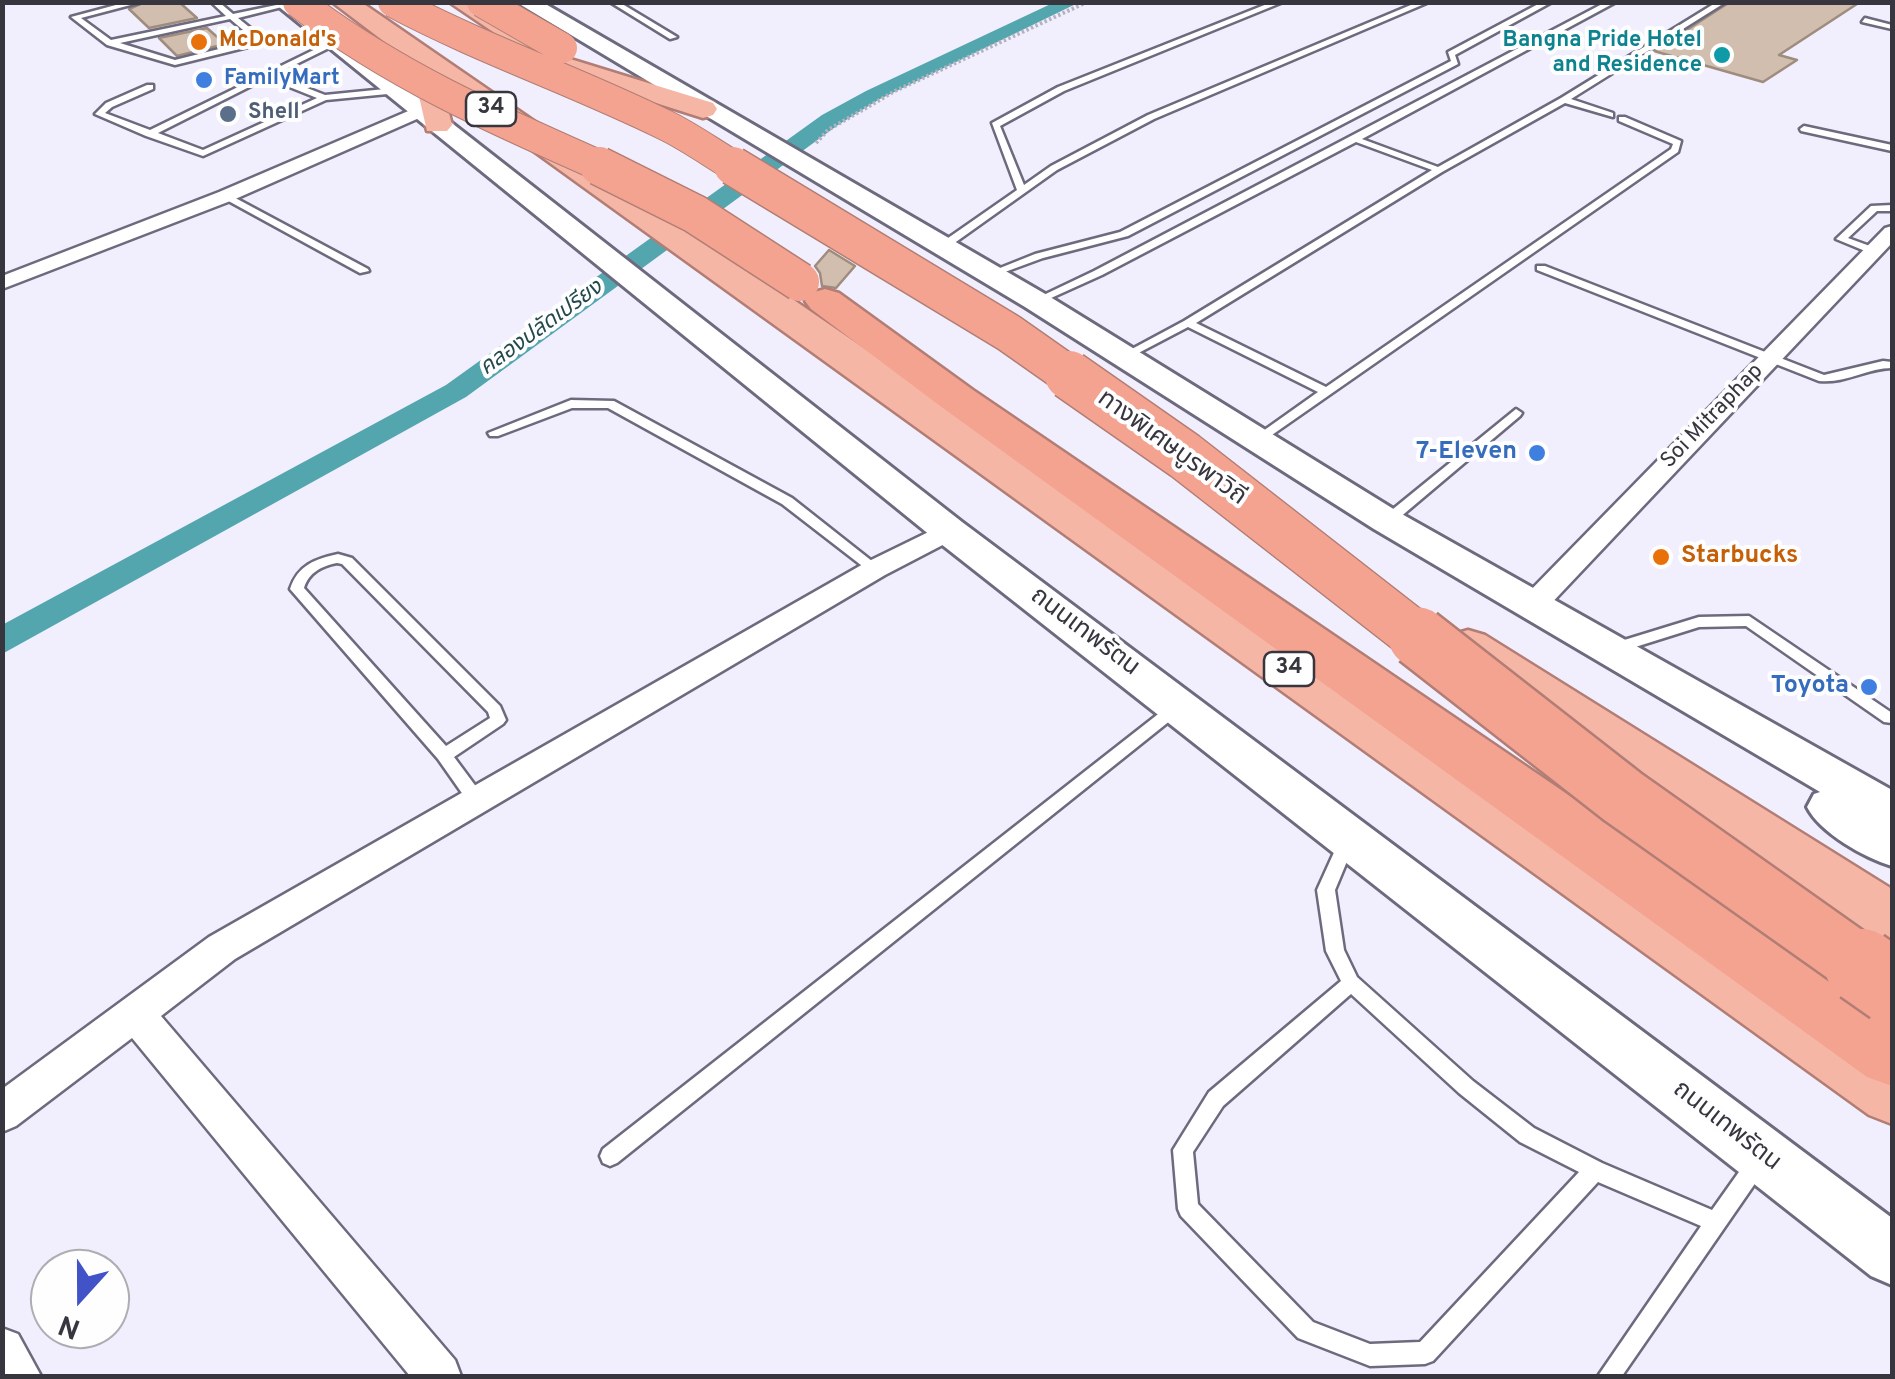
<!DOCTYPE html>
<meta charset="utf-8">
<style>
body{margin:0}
#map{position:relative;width:1895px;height:1379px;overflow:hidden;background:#f1effd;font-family:Overpass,sans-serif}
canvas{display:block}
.frame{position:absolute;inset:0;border:5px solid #37363f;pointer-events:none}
.north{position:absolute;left:30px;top:1249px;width:100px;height:100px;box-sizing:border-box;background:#fefefe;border:2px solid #aeaeb2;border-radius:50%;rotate:201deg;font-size:28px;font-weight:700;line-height:40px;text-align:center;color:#37363f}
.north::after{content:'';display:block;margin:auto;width:35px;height:45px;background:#4253c7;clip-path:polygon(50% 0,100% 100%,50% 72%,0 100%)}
</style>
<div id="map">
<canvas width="1895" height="1379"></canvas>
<div class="frame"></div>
<div class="north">N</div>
</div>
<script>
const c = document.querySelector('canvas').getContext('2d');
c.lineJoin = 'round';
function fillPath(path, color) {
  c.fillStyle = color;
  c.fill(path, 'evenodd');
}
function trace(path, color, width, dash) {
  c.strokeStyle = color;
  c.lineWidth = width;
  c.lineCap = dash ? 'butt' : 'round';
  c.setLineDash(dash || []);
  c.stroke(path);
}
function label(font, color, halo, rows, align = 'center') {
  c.font = font + ' Overpass,"Noto Sans Thai",sans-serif';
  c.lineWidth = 8;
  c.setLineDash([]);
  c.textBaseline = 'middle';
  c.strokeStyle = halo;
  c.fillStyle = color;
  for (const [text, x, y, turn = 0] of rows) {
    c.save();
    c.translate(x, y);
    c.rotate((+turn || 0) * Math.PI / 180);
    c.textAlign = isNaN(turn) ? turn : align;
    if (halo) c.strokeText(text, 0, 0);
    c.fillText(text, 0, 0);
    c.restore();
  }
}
const canal = new Path2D(`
 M1055 2H1080L880 99 838 125 466 397 2 654V625L446 385 822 115 866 91Z`);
const building = new Path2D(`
 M145 2H179L197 18 149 28 129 9Z
 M1730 2H1860L1779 55 1797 60 1763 82 1654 51Z
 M207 28 225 44 177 56 159 38Z
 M829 250 855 266 836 288 822 286 820 273 815 266Z`);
const path = new Path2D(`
 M816 143 828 130 895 91 1087 2`);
const service = new Path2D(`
 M127 2H142L81 18 111 40 226 16 211 2H219L233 14 286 3 290 5 238 18 264 39V43L175 65 107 45 71 17ZM230 19 255 40 175 60 120 43Z
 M610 2H619L677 37 670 39Z
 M1272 2H1283L1064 91 1000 126 1024 185 1051 166 1148 115 1418 2H1429L1154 119 1057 170 946 249H938V245L1017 190 992 123 1058 87Z
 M1542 2H1552L1455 55 1458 64 1128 236 1043 258 994 276 985 274 1035 254 1120 232 1451 61 1448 52Z
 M1606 2H1616L1362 139 1438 167 1561 98 1717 2H1726L1571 99 1613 113V117L1565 103 1442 172 1196 323 1326 387 1671 149 1673 144 1619 121V117H1625L1681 141 1678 152 1259 444 1255 445 1249 441 1318 392 1188 327 1127 359H1119L1117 357 1184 321 1432 170 1356 142 1102 275 1040 303 1031 301 1094 271Z
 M1865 18 1892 25V29L1862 22Z
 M332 41 336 43 335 45 274 75 325 95 395 88 398 89V93L326 100 203 156 146 136 95 114 106 103 147 85H153V89L112 107 105 113 150 130ZM267 78 317 98 203 150 158 133Z
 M1804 126 1892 145V151L1801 131 1800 129Z
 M226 193 368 269 369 271 360 273 223 198 221 196Z
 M1892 205V211H1877L1848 238 1878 249V253H1870L1836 239 1871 206Z
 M1537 266H1545L1824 375 1883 361 1892 362V368C1867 368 1845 384 1819 381L1537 270Z
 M571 400 614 401 792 498 882 569 875 574 870 572 782 504 608 408H572L498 436H490L488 433Z
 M1516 409 1522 413 1520 416 1392 524H1382L1380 521 1382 518Z
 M338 554 352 558 500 706 506 720 503 724 454 757 483 796 485 801 483 806 477 807 471 806 438 759 290 589C298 565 315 559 338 554ZM337 563 342 564 488 712 490 718 446 746 304 588C309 572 322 566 337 563Z
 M1749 616 1892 713V723L1884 722 1746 626 1699 627 1613 654 1606 649 1608 645 1699 617Z
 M1176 702 1181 704 1184 708 1181 712 617 1163 610 1166 603 1163 600 1156 603 1149 1171 704Z
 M1347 835 1353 837 1355 842 1335 890 1344 950 1357 977 1473 1081 1534 1128 1602 1163 1712 1210 1751 1155 1758 1152 1765 1155 1768 1162 1765 1169 1622 1376H1598L1701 1226 1598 1182 1433 1361 1425 1364 1370 1366 1298 1338 1181 1216 1178 1209 1173 1150 1209 1092 1341 981 1326 951 1317 890 1341 837ZM1351 994 1459 1093 1520 1142 1579 1172 1420 1342 1370 1344 1313 1322 1198 1204 1193 1152 1223 1106Z`);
const minor = new Path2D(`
 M420 106 426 107V115L233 200 2 289V276L219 192Z
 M1892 226V243L1544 611H1524L1520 604 1524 597 1885 228Z
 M949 522 958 525 962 531 958 537 885 575 235 959 161 1016 455 1360 461 1376H410L132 1038 16 1126 2 1132V1089L209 937 865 563Z
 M2 1328 18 1334 41 1376H2Z`);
const secondary = new Path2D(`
 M273 2H297L962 522 1892 1218V1285L1871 1276 936 540Z
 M516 2H542L1047 295 1400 513 1892 790V866C1865 858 1820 833 1807 807L1814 794 1820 792 1374 529 1025 307Z`);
const trunk = new Path2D(`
 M332 2H361L1892 1056V1124L1869 1115 442 85 452 125 447 131H427L411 62Z
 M449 2H479L567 58 713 103 717 109 713 115 703 118 609 88 606 95H586Z
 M1468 630 1485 635 1892 889V944L1871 937 1451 659 1444 647 1451 635Z`);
const motorway = new Path2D(`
 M825 289 839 293 973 390 1892 1015V1086L1867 1077 943 408 811 309 805 301 811 293Z`);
const motorwayBridgeFar4 = new Path2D(`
 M298 2C393 75 496 120 605 168
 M393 2C481 49 576 81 665 125 690 137 713 154 737 168
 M482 2 562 48`);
const motorwayBridgeFar3 = new Path2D(`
 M599 166 695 214 800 282
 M733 166 1009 333 1073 378`);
const motorwayBridgeFar2 = new Path2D(`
 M1069 375 1185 456 1421 640`);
const motorwayBridgeFar1 = new Path2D(`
 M1418 637 1623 797 1866 969`);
const motorwayBridge = new Path2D(`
 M1862 966 1892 987`);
const markers = [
 [199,42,10,"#e8710a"],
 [1722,55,10,"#0f9aa8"],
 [204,80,10,"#3f7fe0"],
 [228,114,10,"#5c6f8a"],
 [1537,453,10,"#3f7fe0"],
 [1661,557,10,"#e8710a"],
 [1869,687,10,"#3f7fe0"]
];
const farFoodnames = [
 ["McDonald's",219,42]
];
const farCulturenames = [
 ["Bangna Pride Hotel",1702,42],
 ["and Residence",1702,67]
];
const farShopnames = [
 ["FamilyMart",224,80]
];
const shields = [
 [491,109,50],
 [1289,669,50]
];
const shieldNames = [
 ["34",491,109],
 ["34",1289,669]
];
const farServicenames = [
 ["Shell",248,114]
];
const farWaternames = [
 ["คลองปลัดเปรียง",542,329,-36]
];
const farStreetnames = [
 ["Soi Mitraphap",1713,417,-46]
];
const streetNames = [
 ["ทางพิเศษบูรพาวิถี",1171,449,36],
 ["ถนนเทพรัตน",1084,633,37],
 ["ถนนเทพรัตน",1726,1127,38]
];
const shopNames = [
 ["7-Eleven",1517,453],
 ["Toyota",1849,687]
];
const foodNames = [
 ["Starbucks",1681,557]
];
fillPath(canal, '#54a6ae');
fillPath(building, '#d1beaf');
trace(building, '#9e8c7e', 2.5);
trace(service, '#6d6a7e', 5);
trace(minor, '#6d6a7e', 5);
trace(secondary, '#6d6a7e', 6);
trace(trunk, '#b17d74', 5);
trace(motorway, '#b17d74', 5);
trace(path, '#b4b2bf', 4, [2.5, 2.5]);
fillPath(service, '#fff');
fillPath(minor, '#fff');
fillPath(secondary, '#fff');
fillPath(trunk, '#f6b6a6');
fillPath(motorway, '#f3a390');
trace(motorwayBridgeFar4, '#b17d74', 32, []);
trace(motorwayBridgeFar3, '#b17d74', 41, []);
trace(motorwayBridgeFar2, '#b17d74', 51, []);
trace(motorwayBridgeFar1, '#b17d74', 64, []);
trace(motorwayBridge, '#b17d74', 79, []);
trace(motorwayBridgeFar4, '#f3a390', 30);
trace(motorwayBridgeFar3, '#f3a390', 38);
trace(motorwayBridgeFar2, '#f3a390', 48);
trace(motorwayBridgeFar1, '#f3a390', 59);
trace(motorwayBridge, '#f3a390', 74);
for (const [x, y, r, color] of markers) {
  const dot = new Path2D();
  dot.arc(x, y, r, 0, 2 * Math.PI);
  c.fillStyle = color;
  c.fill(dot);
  trace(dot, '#fefefe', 4);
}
label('bold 22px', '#c56008', '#fefefe', farFoodnames, 'left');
label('bold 22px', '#0d838f', '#fefefe', farCulturenames, 'right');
label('bold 22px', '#366cbe', '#fefefe', farShopnames, 'left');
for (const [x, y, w] of shields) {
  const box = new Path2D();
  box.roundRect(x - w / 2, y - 17, w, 34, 8);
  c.fillStyle = '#fefefe';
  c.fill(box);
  trace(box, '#37363f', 2.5);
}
label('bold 22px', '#37363f', null, shieldNames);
label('bold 22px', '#4e5e75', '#fefefe', farServicenames, 'left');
label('italic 22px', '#23494d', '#fefefe', farWaternames);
label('22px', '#37363f', '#fefefe', farStreetnames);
label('25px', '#37363f', '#fefefe', streetNames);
label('bold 25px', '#366cbe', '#fefefe', shopNames, 'right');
label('bold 25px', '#c56008', '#fefefe', foodNames, 'left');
</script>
